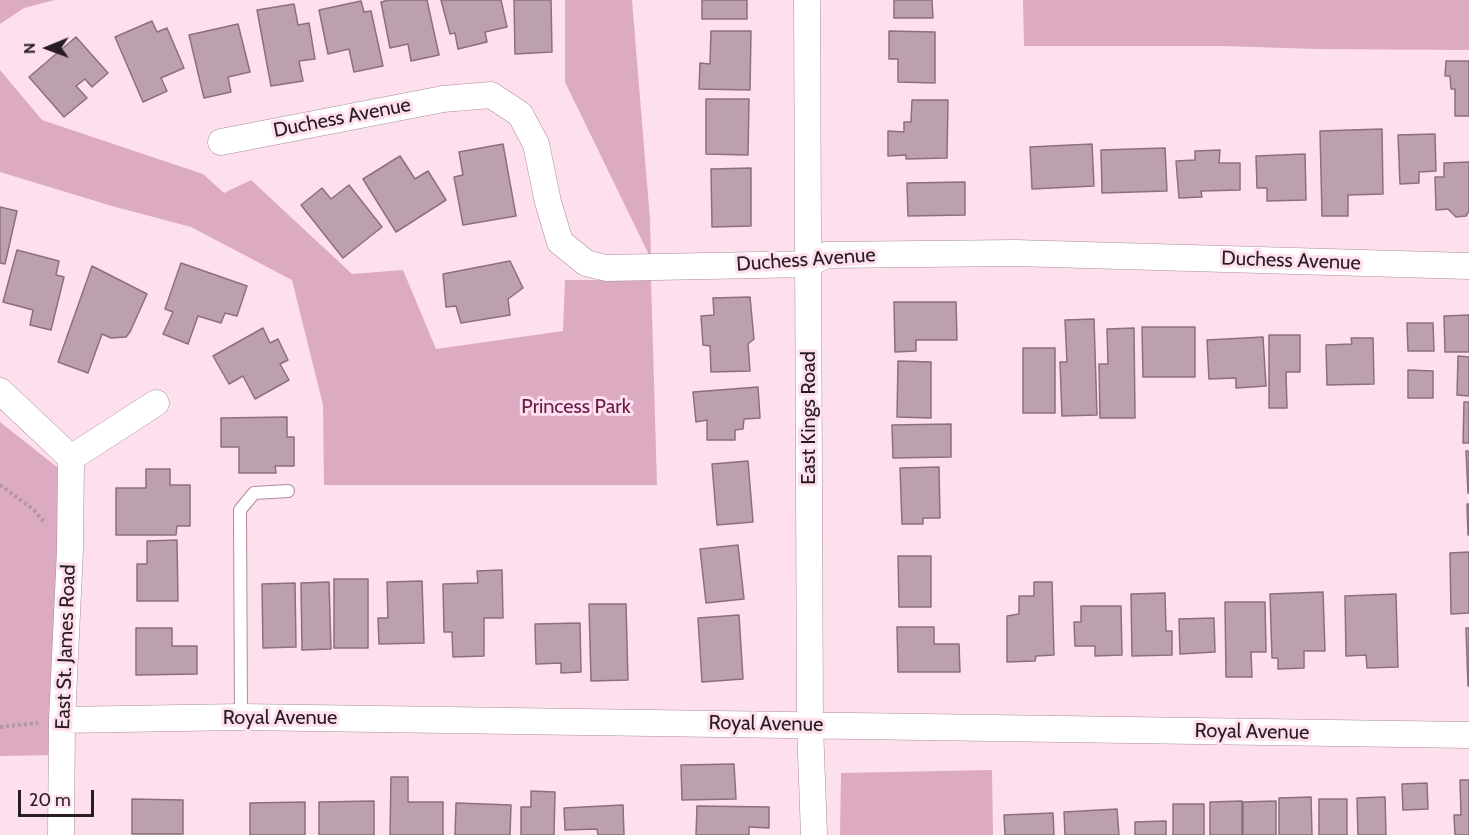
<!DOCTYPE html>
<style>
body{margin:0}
#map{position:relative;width:1469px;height:835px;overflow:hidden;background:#fedfed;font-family:Cabin,sans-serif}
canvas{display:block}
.north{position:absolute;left:18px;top:18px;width:60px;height:60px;-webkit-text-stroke:4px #fedfed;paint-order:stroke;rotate:269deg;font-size:16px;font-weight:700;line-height:24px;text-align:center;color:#281d22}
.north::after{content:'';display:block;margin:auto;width:21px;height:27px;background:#281d22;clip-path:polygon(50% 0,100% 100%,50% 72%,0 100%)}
.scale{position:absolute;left:18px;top:790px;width:76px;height:27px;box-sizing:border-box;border:3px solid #281d22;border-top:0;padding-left:8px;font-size:18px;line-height:21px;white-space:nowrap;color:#281d22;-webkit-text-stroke:4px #fedfed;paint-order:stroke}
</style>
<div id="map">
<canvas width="1469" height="835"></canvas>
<div class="north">N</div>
<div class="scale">20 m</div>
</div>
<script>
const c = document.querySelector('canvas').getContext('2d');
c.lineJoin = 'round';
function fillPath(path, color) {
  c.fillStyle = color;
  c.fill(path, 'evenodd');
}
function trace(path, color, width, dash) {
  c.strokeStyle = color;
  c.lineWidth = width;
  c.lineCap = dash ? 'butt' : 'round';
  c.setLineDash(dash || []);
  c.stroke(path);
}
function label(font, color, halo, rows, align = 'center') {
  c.font = font + ' Cabin,sans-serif';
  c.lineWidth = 6;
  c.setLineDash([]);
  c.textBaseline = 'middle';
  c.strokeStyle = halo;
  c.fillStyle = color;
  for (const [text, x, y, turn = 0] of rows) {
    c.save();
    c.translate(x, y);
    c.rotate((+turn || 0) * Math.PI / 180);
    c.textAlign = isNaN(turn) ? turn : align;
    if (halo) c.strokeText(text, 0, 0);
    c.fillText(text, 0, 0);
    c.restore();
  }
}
const green = new Path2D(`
 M0 0H55L24 8 0 24Z
 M565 0H632L650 220 651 259 565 82Z
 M1023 0H1469V50L1318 49 1221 46H1024Z
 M0 70 42 120 203 174 224 193 251 180 352 274 403 270 436 349 563 331 565 280H651L657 485H324L323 405 292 280 191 227 112 206 0 172Z
 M0 422 62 471 56 755 0 756Z
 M992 770 993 835H840L841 773Z`);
const building = new Path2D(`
 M389 0H427L439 55 411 61 408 44 390 48 381 2Z
 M441 0H501L507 27 485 32 487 42 458 49 455 33 450 34Z
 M514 0H551L552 52 515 54Z
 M702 0H747V19H702Z
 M894 0H932L933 18H894Z
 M361 1 364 12 371 11 383 66 354 72 349 49 328 54 319 10Z
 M294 4 298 25 309 23 315 59 299 61 303 81 271 86 257 10Z
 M152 21 157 32 167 28 184 68 161 78 167 91 143 102 115 37Z
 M238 24 250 72 228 77 231 92 204 98 189 35Z
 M711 31H751L750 90 699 89 700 63 710 64Z
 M889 31 935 32V83L898 82V59H889Z
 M76 37 108 73 92 87 85 79 76 86 87 98 64 117 29 77Z
 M1446 61H1469V116H1455V89H1451L1450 76H1445Z
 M706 99H749L748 155 706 154Z
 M912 100H948L947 158 906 159V155L888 156V131L904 132V122H911Z
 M1382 129 1383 194 1348 195V216H1322L1320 131Z
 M1435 134 1436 171 1419 172V183L1400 184 1398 135Z
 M503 144 516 216 463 225 454 177 463 175 459 152Z
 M1092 144 1094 186 1032 189 1030 147Z
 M1165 148 1167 191 1102 193 1101 150Z
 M1220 150 1219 163H1240V190L1201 191 1202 197 1179 198 1176 161 1195 160V151Z
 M1305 154 1306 200 1267 201V188H1257L1256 156Z
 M400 156 415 179 428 171 446 200 396 232 363 179Z
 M1469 162V211L1466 216 1456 217 1448 209 1436 210 1435 177H1444V163Z
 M751 168V226L712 227 711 169Z
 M965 182V215L908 216 907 183Z
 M349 185 382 227 343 258 301 205 322 188 331 199Z
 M0 207 17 211 5 264 0 263Z
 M17 250 59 261 56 275 64 277 51 330 30 325 33 310 3 302Z
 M510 261 523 288 508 299 510 315 461 323 456 306 446 307 443 274Z
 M181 263 247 286 237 316 225 313 221 323 198 316 188 344 163 334 173 312 165 309Z
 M92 266 147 294 130 332 126 337 111 338 102 334 88 373 58 362Z
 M750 297 754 339 748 344 750 371 711 372 710 346 703 345 701 316 714 315 713 298Z
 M894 302H956L957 340H916V351L895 352Z
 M1469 315V352H1445L1444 316Z
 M1094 319 1097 415 1062 416 1060 362H1067L1065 320Z
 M1407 323H1433L1434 351H1408Z
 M1142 327H1195V377H1143Z
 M263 328 270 343 278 339 288 360 280 364 289 380 255 399 243 376 229 384 213 356Z
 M1134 328 1135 418H1100L1099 364H1108L1107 329Z
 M1269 335H1300V372H1286L1287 408H1269Z
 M1263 337 1266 386 1236 388V378L1209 379 1207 340Z
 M1351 338H1373L1374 384 1327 385 1326 345 1352 344Z
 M1023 348H1055V413H1023Z
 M1458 356 1469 357V396L1457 395Z
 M898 361 931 362V418L897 417Z
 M1408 370 1433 371V398H1408Z
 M758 387 760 418 744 419 743 429 735 430V440H707V420L696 422 693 392Z
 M1464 402H1469V443H1463Z
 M287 417V437H294V466H275L276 473H239V447H221V418Z
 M951 424V457L893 458 892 425Z
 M1466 451H1469V493H1468Z
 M748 461 753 522 717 525 712 464Z
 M939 467 940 518H923V524H902L900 468Z
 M146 469H170V485H190V526H177L176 535H116V488H146Z
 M1467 504H1469V535H1468Z
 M177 540 178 601H137V564H147V541Z
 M738 545 744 599 706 603 700 549Z
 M1469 552V613L1451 614 1450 553Z
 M898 556H931V607H899Z
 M502 570 503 618H484V656L453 657 452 632H444L443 584 478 583 477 571Z
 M334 579H368V648H334Z
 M422 581 424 643 379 644 378 618H388L387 582Z
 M329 582 331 649 302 650 301 583Z
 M1034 582H1052L1054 655 1036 656 1035 661 1007 662V616L1019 614V596H1034Z
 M295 583 296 647 263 648 262 584Z
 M1323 592 1325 651H1304V668L1278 669V658H1272L1270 594Z
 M1165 593 1166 631H1172V655L1132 656 1131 594Z
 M1396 594 1398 667 1367 668 1366 655 1346 656 1345 596Z
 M1225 602H1265L1266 652H1251L1252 677H1226Z
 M589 604H626L628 680 591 681Z
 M1081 606H1121L1122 655 1095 656V646H1075L1074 622H1081Z
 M739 615 743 679 702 682 698 618Z
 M1214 618 1215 652 1180 654 1179 619Z
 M580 623 581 672 561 673V663L536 664 535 624Z
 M897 627H934V644H959L960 672H898Z
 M136 628H172V646H197V674L136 675Z
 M1466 628H1469V686H1468Z
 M734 764 736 799 682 800 681 765Z
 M391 777H408V802H443V835H390Z
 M1460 780H1469V835H1455L1454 815H1461Z
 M1427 783 1428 809 1403 810 1402 784Z
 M531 791 555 792 554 835H521V807H531Z
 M1311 797 1312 835H1279V798Z
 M1385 797 1386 835H1358L1357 798Z
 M132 799 183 800V834H132Z
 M1319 799H1347V835H1319Z
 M374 801V835H319V802Z
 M1242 801V835H1210V802Z
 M1276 801V835H1243V802Z
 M305 802V835H250V803Z
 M456 803 511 805 510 835H455Z
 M1173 804H1204V835H1173Z
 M623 805 624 835H598L597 829 565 830 564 808Z
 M697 806 769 807V828L749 827V835H696Z
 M1117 809 1119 835H1065L1064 812Z
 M1053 813 1054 835H1005L1004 815Z
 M1166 821V835H1135V822Z`);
const path = new Path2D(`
 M0 485 33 509 45 523
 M0 727 38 723`);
const lane = new Path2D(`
 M241 717 240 510 254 493 288 491`);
const street = new Path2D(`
 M807 0 810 725 814 835
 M221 142 443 99 491 95 520 114 536 144 548 202 560 242 586 263 606 268 808 264 826 255 1015 253 1469 266
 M0 391 71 458 70 550 62 720 61 835
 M71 458 156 403
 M62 720 241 717 1469 735`);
const streetNames = [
 ["Duchess Avenue",342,118,-11],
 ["Duchess Avenue",806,260,-4],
 ["Duchess Avenue",1291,261,2],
 ["East Kings Road",809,418,-90],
 ["East St. James Road",66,647,-88],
 ["Royal Avenue",280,718],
 ["Royal Avenue",766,724,1],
 ["Royal Avenue",1252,732,1]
];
const parkNames = [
 ["Princess Park",576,407]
];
fillPath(green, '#dcabc2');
fillPath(building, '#bda0ad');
trace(building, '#8b707c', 1.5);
trace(lane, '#a98d9a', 14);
trace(street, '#a98d9a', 27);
trace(path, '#b098a3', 4, [3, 3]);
trace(lane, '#fff', 12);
trace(street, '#fff', 26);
label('20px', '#281d22', '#fedfed', streetNames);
label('20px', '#681a48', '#fedfed', parkNames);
</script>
